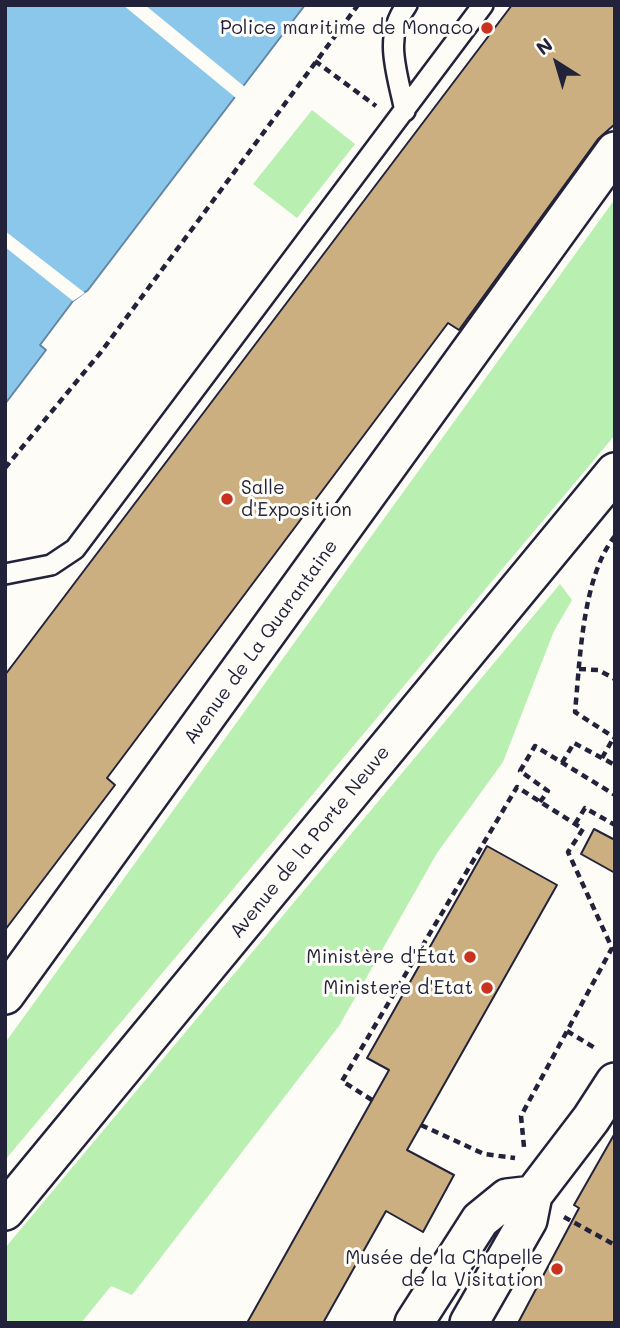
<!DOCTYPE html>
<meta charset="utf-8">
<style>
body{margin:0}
#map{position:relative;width:620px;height:1328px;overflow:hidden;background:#fdfcf7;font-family:Mali,sans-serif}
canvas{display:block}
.frame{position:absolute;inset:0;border:7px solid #22223b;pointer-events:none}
.north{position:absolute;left:522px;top:28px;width:70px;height:70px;-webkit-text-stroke:5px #fdfcf7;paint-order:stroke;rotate:323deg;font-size:19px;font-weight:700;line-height:28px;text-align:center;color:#22223b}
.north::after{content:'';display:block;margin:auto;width:24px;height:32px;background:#22223b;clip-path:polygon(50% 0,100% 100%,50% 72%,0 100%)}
</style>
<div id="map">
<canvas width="620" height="1328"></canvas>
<div class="frame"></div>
<div class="north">N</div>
</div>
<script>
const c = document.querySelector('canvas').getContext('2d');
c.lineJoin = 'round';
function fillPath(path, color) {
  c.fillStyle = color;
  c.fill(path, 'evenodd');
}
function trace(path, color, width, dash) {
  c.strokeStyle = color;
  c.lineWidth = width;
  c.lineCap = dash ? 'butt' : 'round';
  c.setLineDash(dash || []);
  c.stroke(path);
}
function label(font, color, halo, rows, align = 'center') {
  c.font = font + ' Mali,sans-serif';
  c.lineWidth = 6;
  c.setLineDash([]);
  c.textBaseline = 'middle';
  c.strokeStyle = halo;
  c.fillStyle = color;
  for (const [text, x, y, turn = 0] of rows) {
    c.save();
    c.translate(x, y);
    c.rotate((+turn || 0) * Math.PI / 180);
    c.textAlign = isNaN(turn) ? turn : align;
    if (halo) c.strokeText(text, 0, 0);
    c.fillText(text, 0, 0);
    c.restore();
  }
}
const green = new Path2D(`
 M312 110 355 144 297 218 253 184Z
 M615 199V435L5 1160V1043Z
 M560 584 572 600 554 631 503 762 437 853 339 1026 132 1295 111 1286 81 1323H5V1248Z`);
const water = new Path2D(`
 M5 5H305L88 290 73 301 40 345 46 350 5 404Z`);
const pier = new Path2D(`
 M123 5H145L245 87 236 98Z
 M5 231 85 293 73 301 5 247Z`);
const building = new Path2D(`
 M512 5H615V124L598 139 459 330 448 323 107 778 115 785 5 930V675Z
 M594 829 615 840V873L581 854Z
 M487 846 557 885 407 1150 454 1175 423 1232 386 1211 323 1323H247L389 1070 367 1058Z
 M615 1133V1323H518L579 1208 574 1205Z`);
const path = new Path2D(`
 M315 61 376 106
 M5 468 101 352 358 5
 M615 536C582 577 580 661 575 712L615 738
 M579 669 598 670 615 679
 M602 758 614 737
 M562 763 574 743 615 765
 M540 802 548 791 520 771 535 746 615 795
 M575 824 585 808 615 825
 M567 1031 595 1048
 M372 1100 342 1081 517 787 583 829 568 852 612 948 521 1116 524 1147
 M421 1125 484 1154 515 1158
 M564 1217 615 1245`);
const lane = new Path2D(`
 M405 111C398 75 382 37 407 5
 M5 574 51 565 75 549 483 5`);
const street = new Path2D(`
 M5 995 615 151
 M533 1195 591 1119 615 1082
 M5 1211 615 472
 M414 1323 480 1220 507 1198 533 1195
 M469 1323 528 1220 533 1195`);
const markers = [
 [487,28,7,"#c8321e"],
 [227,499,7,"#c8321e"],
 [470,957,7,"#c8321e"],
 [487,988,7,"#c8321e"],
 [557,1269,7,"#c8321e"]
];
const poiNames = [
 ["Police maritime de Monaco",473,28],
 ["Salle",241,488,"left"],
 ["d'Exposition",241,510,"left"],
 ["Ministère d'État",456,957],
 ["Ministere d'Etat",473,988],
 ["Musée de la Chapelle",543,1258],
 ["de la Visitation",543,1280]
];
const streetNames = [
 ["Avenue de La Quarantaine",261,642,-54],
 ["Avenue de la Porte Neuve",310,842,-51]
];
fillPath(green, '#b9efb1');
fillPath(water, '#8bc7eb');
trace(water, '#6185a5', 2);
fillPath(pier, '#fdfcf7');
fillPath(building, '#ccaf81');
trace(building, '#22223b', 2);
trace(lane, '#22223b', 24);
trace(street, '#22223b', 42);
trace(path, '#22223b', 4.5, [7, 5]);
trace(lane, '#fdfcf7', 19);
trace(street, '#fdfcf7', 37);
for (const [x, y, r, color] of markers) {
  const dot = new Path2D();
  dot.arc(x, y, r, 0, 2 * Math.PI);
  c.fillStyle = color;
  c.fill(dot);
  trace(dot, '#fdfcf7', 2.5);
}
label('19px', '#22223b', '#fdfcf7', poiNames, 'right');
label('19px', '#22223b', '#fdfcf7', streetNames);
</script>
